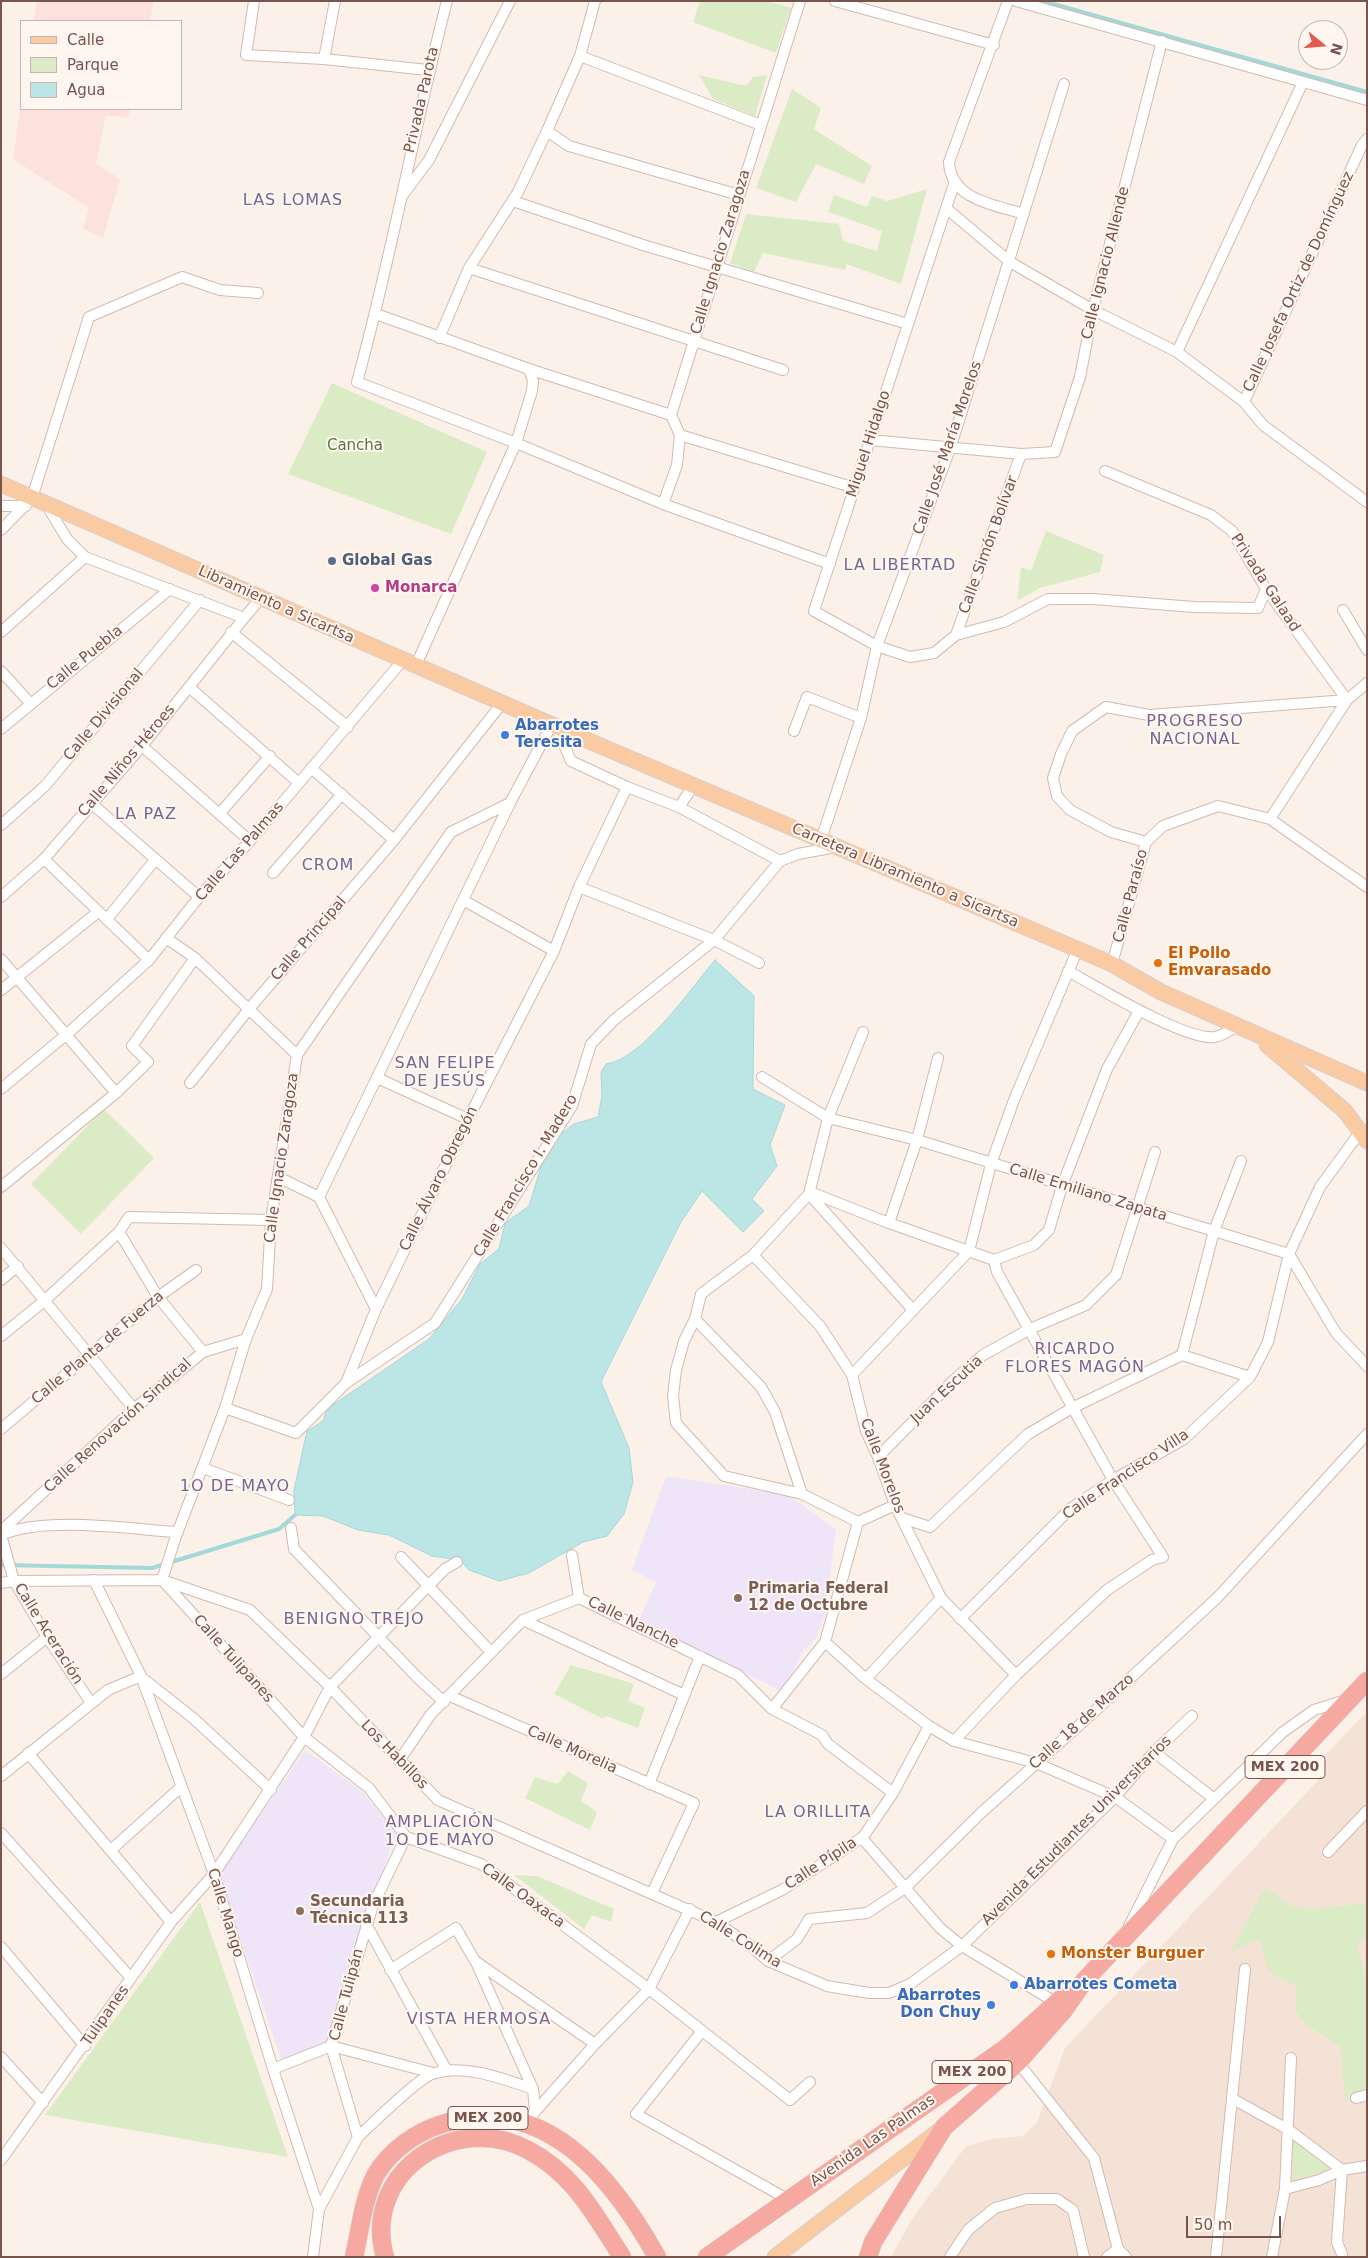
<!DOCTYPE html>
<meta charset="utf-8">
<style>
body{margin:0}
#map{position:relative;width:1368px;height:2258px;overflow:hidden;background:#fcf1e8;font-family:"DejaVu Sans",sans-serif}
canvas{display:block}
.frame{position:absolute;inset:0;border:2px solid #77544c;pointer-events:none}
.legend{position:absolute;left:20px;top:20px;width:162px;height:90px;box-sizing:border-box;background:#fff6ef;border:1px solid #c9b5ae;margin:0;padding:6px 9px;list-style:none;font-size:15px;color:#77544c}
.legend li{display:flex;align-items:center;gap:10px;height:25px}
.legend b{width:25px;border:1px solid #c9b5ae}
.north{position:absolute;left:1298px;top:20px;width:50px;height:50px;box-sizing:border-box;background:#fff6ef;border:1px solid #c9b5ae;border-radius:50%;rotate:107deg;font-size:14px;font-weight:700;line-height:20px;text-align:center;color:#77544c}
.north::after{content:'';display:block;margin:auto;width:18px;height:22px;background:#e5594f;clip-path:polygon(50% 0,100% 100%,50% 72%,0 100%)}
.scale{position:absolute;left:1186px;top:2216px;width:95px;height:22px;box-sizing:border-box;border:2px solid #77544c;border-top:0;padding-left:6px;font-size:15px;line-height:18px;white-space:nowrap;color:#77544c;-webkit-text-stroke:4px #fff6ef;paint-order:stroke}
</style>
<div id="map">
<canvas width="1368" height="2258"></canvas>
<div class="frame"></div>
<ul class="legend">
<li><b style="height:6px;background:#facba2"></b>Calle</li>
<li><b style="height:14px;background:#dbebc6"></b>Parque</li>
<li><b style="height:14px;background:#bce6e6"></b>Agua</li>
</ul>
<div class="north">N</div>
<div class="scale">50 m</div>
</div>
<script>
const c = document.querySelector('canvas').getContext('2d');
c.lineJoin = 'round';
function fillPath(path, color) {
  c.fillStyle = color;
  c.fill(path, 'evenodd');
}
function trace(path, color, width, dash) {
  c.strokeStyle = color;
  c.lineWidth = width;
  c.lineCap = dash ? 'butt' : 'round';
  c.setLineDash(dash || []);
  c.stroke(path);
}
function label(font, color, halo, rows, align = 'center') {
  c.font = font + ' "DejaVu Sans",sans-serif';
  c.lineWidth = 4;
  c.setLineDash([]);
  c.textBaseline = 'middle';
  c.strokeStyle = halo;
  c.fillStyle = color;
  for (const [text, x, y, turn = 0] of rows) {
    c.save();
    c.translate(x, y);
    c.rotate((+turn || 0) * Math.PI / 180);
    c.textAlign = isNaN(turn) ? turn : align;
    if (halo) c.strokeText(text, 0, 0);
    c.fillText(text, 0, 0);
    c.restore();
  }
}
const residential = new Path2D(`
 M1367 1712V2257H891L912 2219 966 2146 991 2139 1023 2136 1037 2123 1065 2048 1327 1771 1318 1762Z`);
const commercial = new Path2D(`
 M37 1H154L150 21H34Z
 M21 104V109H130L128 118 106 115 96 164 120 179 103 238 83 228 89 208 13 159Z`);
const education = new Path2D(`
 M666 1476 788 1495 836 1529 825 1614 816 1638 803 1651 783 1692 639 1620 656 1582 632 1570Z
 M305 1750 363 1792 395 1834 355 1957 331 2041 282 2062 219 1875Z`);
const green = new Path2D(`
 M700 1H768L791 8 776 53 693 22Z
 M699 75 746 86 753 77 767 75 755 116 713 99Z
 M792 89 821 108 814 129 872 166 864 184 816 164 796 202 756 188Z
 M927 189 901 284 847 264 845 270 763 253 754 272 730 263 746 214 839 224 843 241 877 251 882 231 828 212 834 195 867 207 872 196 887 201Z
 M332 383 487 452 451 534 288 474Z
 M1046 531 1104 555 1100 572 1040 588 1017 601 1021 567 1031 571Z
 M104 1109 154 1158 81 1234 31 1184Z
 M571 1665 634 1684 628 1701 645 1708 638 1728 606 1716 603 1719 554 1694Z
 M568 1771 588 1783 581 1801 597 1812 590 1830 525 1798 535 1777 558 1784Z
 M514 1875 537 1876 614 1909 611 1922 592 1915 584 1929Z
 M1265 1888 1292 1906 1312 1909 1367 1903V1937L1356 1944 1367 1977V2089L1345 2101 1340 2046 1305 2024 1295 2009 1297 1987 1269 1972 1259 1939 1230 1952Z
 M200 1902 288 2157 45 2115Z
 M1293 2141 1311 2150 1320 2162 1327 2164 1328 2170 1293 2180Z`);
const water = new Path2D(`
 M715 960 754 996 753 1089 785 1105 770 1145 777 1166 752 1199 764 1211 743 1232 702 1191 681 1222 601 1382 629 1448 633 1482 624 1514 607 1536 583 1542 529 1573 499 1581 469 1570 460 1560 432 1556 389 1535 358 1530 323 1516 295 1515 294 1490 307 1431 323 1421 327 1409 429 1339 462 1299 480 1264 499 1249 505 1223 529 1206 541 1167 554 1139 574 1124 598 1117 602 1096 601 1072 606 1064C643 1059 691 988 715 960Z`);
const stream = new Path2D(`
 M1043 1 1367 92
 M1 1565 152 1568 279 1529 295 1515`);
const street = new Path2D(`
 M254 1 246 55 324 59 428 70
 M447 1C414 127 392 256 357 382L516 443 663 504 830 564
 M835 1 994 45
 M1008 1 949 162C950 200 996 205 1024 214
 M1016 1 1367 100
 M580 56 761 125
 M324 59 335 1
 M547 131 569 146 739 195
 M955 181 814 611 877 646 910 657 934 653 956 635 1004 622 1048 599H1093L1194 607 1258 608 1266 589
 M402 196 429 160 510 1
 M513 201 643 245 908 324
 M946 208 1010 262 1093 310 1177 352 1244 402 1263 425 1367 502
 M469 268 783 370
 M376 314 529 369 671 415
 M439 338 469 268 518 192 547 131 580 56 595 1
 M1177 352 1303 82
 M1244 402 1362 145 1367 139
 M680 435 855 488
 M870 440 1021 454 1055 452 1080 377 1093 310 1162 41
 M1105 471 1211 515 1232 531 1266 589 1347 700
 M46 504 67 539 85 557 244 618 261 598
 M663 504 677 465 680 435 671 415 800 1
 M1 506H26
 M1 530 32 498 89 317 182 277 220 290 258 293
 M1343 610 1367 650
 M1 632 85 557
 M231 632 348 727
 M956 635 1021 454
 M416 665 516 443 532 391 533 381 529 369
 M1 671 30 703
 M189 687 299 783
 M556 726 571 761 627 787 679 807 694 785
 M1 729 170 589
 M794 731 807 697 861 718
 M142 746 250 841
 M311 768 394 840
 M91 803 199 897
 M679 807 780 861
 M220 813 270 756
 M1270 819 1347 700 1367 683
 M1 825 45 786 200 600
 M821 840 861 718 877 646 951 446 1064 84
 M1146 842 1111 832 1070 810 1057 796 1053 778 1061 754 1072 731 1106 707 1149 715 1347 700
 M44 859 149 960
 M273 873 342 794
 M579 887 714 940 759 963
 M1 897 44 859 142 746 244 618
 M463 900 554 951
 M107 919 155 860
 M166 938 195 958 297 1055
 M1 959 116 1093
 M1112 964 1146 842 1163 826 1218 806 1270 819 1367 887
 M1068 971C1097 987 1186 1041 1215 1037 1222 1036 1230 1030 1236 1027
 M1 990 98 912
 M762 1077 828 1118 917 1140 1289 1254 1336 1333 1367 1366
 M377 1078 468 1119
 M190 1083 249 1009 394 840 503 702
 M1 1089 67 1034 149 960 199 897 250 841 403 660
 M278 1177 319 1197
 M1 1187 116 1093 148 1062 132 1046 195 958
 M810 1192 889 1223 994 1260 1034 1245 1049 1230 1062 1186 1107 1069 1139 1011
 M809 1194 913 1310
 M889 1223 917 1140 938 1058
 M119 1232 158 1297 203 1352
 M1 1248 134 1409
 M753 1255 820 1326 852 1375 866 1431 878 1457 895 1505 941 1598 1016 1675
 M1 1280 18 1266
 M376 1309 319 1197 510 803 552 724
 M695 1319 761 1387 775 1412 802 1494
 M1 1336 44 1301 119 1232 129 1217 271 1220
 M1182 1355 1250 1377
 M852 1375 969 1251 991 1164 1014 1100 1077 951
 M346 1383 376 1309 468 1119 554 951 579 887 627 787
 M225 1408 296 1433 346 1383 435 1323 572 1106 591 1044 614 1020 714 940 780 861 798 854 836 847
 M1 1429 158 1297 196 1270
 M878 1457 955 1379 983 1355 1030 1329 1086 1305 1116 1275 1155 1152
 M203 1468 289 1500
 M902 1518 930 1527 1028 1434 1072 1408 1182 1355 1214 1231 1241 1161
 M858 1522 802 1494 724 1476 676 1423 673 1396 676 1370 684 1341 695 1319 701 1294 753 1255 809 1194 828 1118 863 1032
 M858 1522 825 1642 866 1679 929 1726 954 1741 1036 1763 1115 1797 1173 1839
 M858 1522 895 1505
 M291 1528 294 1549 418 1678 444 1702
 M1 1531 134 1409 203 1352 246 1339
 M572 1555 579 1598
 M401 1557 491 1652
 M94 1580 141 1676 214 1874 273 2069 319 2209 313 2257
 M162 1580 175 1539 225 1408 246 1339 267 1289 271 1220 297 1055 451 832 510 803
 M164 1582 304 1737 369 1788 406 1837 481 1864 649 1989 790 2100 810 2082
 M1 1583 14 1581 162 1580 250 1610 330 1687 438 1800 716 1922 752 1947 768 1961 827 1986 869 1993H889L910 1984 962 1946 1115 1797 1154 1752 1192 1716
 M960 1619 1070 1509 1113 1480 1184 1439 1250 1377 1268 1342 1289 1254 1320 1187 1360 1132
 M523 1620 684 1695
 M1 1674 47 1637
 M141 1677 193 1718 271 1790
 M866 1679 941 1598
 M450 1696 694 1803 652 1893
 M91 1703 47 1637 14 1581 1 1535C45 1516 129 1529 178 1532
 M772 1709 825 1642
 M954 1741 1016 1675 1107 1590 1152 1560 1163 1557 1113 1480 997 1272 994 1260
 M1154 1752 1213 1798
 M28 1753 171 1922
 M399 1761 431 1714 523 1620 579 1598 738 1675 772 1709 822 1735 828 1744 893 1793
 M1 1776 108 1690 141 1676
 M649 1784 700 1656
 M1 1833 131 1978
 M862 1838 940 1928 962 1946 1060 2005
 M112 1849 181 1787
 M1328 1852 1367 1811
 M716 1922 782 1890 863 1837 893 1793 929 1726
 M366 1924 447 2071
 M1129 1926 1173 1839 1283 1732 1314 1710 1346 1700
 M1 1947 85 2046
 M768 1961 797 1939 809 1919 867 1913 905 1888 982 1812 1084 1721 1218 1597 1367 1434
 M476 1962 533 2089 535 2110
 M390 1970 456 1928 475 1961 595 2044
 M702 2031 636 2114 789 2200
 M1 2057 43 2103
 M1016 2060 1094 2158 1118 2249 1126 2257
 M273 2069 331 2046 433 2073
 M1356 2098 1367 2095
 M1233 2099 1289 2130 1342 2170 1367 2166
 M525 2123 595 2044 649 1989 690 1909
 M358 2137C372 2124 420 2076 435 2073 466 2064 503 2079 533 2089
 M1 2160 171 1922 214 1874 304 1737 330 1687 428 1586 445 1569 457 1562
 M1285 2189 1319 2180 1342 2170 1337 2242 1342 2254
 M319 2209 358 2137 331 2046 373 1905 406 1837
 M950 2257 968 2230 995 2208 1027 2199H1057L1073 2210 1084 2257
 M1107 2257 1118 2249
 M1216 2257 1245 1969
 M1272 2257 1285 2189 1291 2058`);
const primary = new Path2D(`
 M1 484 596 744 1112 964 1161 992 1367 1083
 M1267 1045 1345 1111 1367 1141
 M775 2257 940 2130`);
const highway = new Path2D(`
 M354 2257C360 2231 363 2200 375 2176 389 2151 416 2132 442 2124 544 2091 613 2178 657 2257
 M385 2257C361 2173 455 2110 528 2150 574 2174 595 2215 622 2257
 M707 2257 1006 2048 1064 1996
 M868 2257 873 2242 944 2127 1018 2062 1064 2010 1084 1981 1367 1681`);
const markers = [
 [332,561,5,"#5c6f8a"],
 [375,588,5,"#d1479c"],
 [505,735,5,"#3f7fe0"],
 [1158,963,5,"#e8710a"],
 [738,1598,5,"#8d6e63"],
 [300,1911,5,"#8d6e63"],
 [1051,1954,5,"#e8710a"],
 [1014,1985,5,"#3f7fe0"],
 [991,2005,5,"#3f7fe0"]
];
const shields = [
 [1285,1767,80],
 [972,2072,80],
 [488,2118,80]
];
const shieldNames = [
 ["MEX 200",1285,1767],
 ["MEX 200",972,2072],
 ["MEX 200",488,2118]
];
const streetNames = [
 ["Privada Parota",422,100,-77],
 ["Calle Ignacio Zaragoza",721,252,-73],
 ["Calle Ignacio Allende",1106,263,-76],
 ["Calle Josefa Ortiz de Domínguez",1299,282,-65],
 ["Miguel Hidalgo",869,444,-72],
 ["Calle José María Morelos",948,448,-71],
 ["Calle Simón Bolívar",989,545,-70],
 ["Privada Galaad",1265,583,57],
 ["Libramiento a Sicartsa",276,605,24],
 ["Calle Puebla",85,658,-39],
 ["Calle Divisional",104,715,-50],
 ["Calle Niños Héroes",127,761,-50],
 ["Calle Las Palmas",240,852,-49],
 ["Carretera Libramiento a Sicartsa",905,876,23],
 ["Calle Paraíso",1131,896,-75],
 ["Calle Principal",309,939,-49],
 ["Calle Ignacio Zaragoza",282,1158,-82],
 ["Calle Francisco I. Madero",526,1176,-59],
 ["Calle Álvaro Obregón",439,1179,-64],
 ["Calle Emiliano Zapata",1088,1193,17],
 ["Calle Planta de Fuerza",98,1348,-40],
 ["Juan Escutia",947,1390,-43],
 ["Calle Renovación Sindical",118,1426,-42],
 ["Calle Morelos",882,1466,69],
 ["Calle Francisco Villa",1126,1475,-34],
 ["Calle Nanche",633,1623,26],
 ["Calle Aceración",48,1634,58],
 ["Calle Tulipanes",233,1659,48],
 ["Calle 18 de Marzo",1082,1722,-42],
 ["Calle Morelia",572,1750,24],
 ["Los Habillos",394,1755,46],
 ["Avenida Estudiantes Universitarios",1077,1831,-45],
 ["Calle Pípila",821,1864,-33],
 ["Calle Oaxaca",523,1896,36],
 ["Calle Mango",225,1913,73],
 ["Calle Colima",740,1940,32],
 ["Calle Tulipán",347,1995,-75],
 ["Tulipanes",106,2016,-55],
 ["Avenida Las Palmas",873,2141,-35]
];
const parkNames = [
 ["Cancha",355,446]
];
const serviceNames = [
 ["Global Gas",342,561]
];
const hotelNames = [
 ["Monarca",385,588]
];
const shopNames = [
 ["Abarrotes",515,726],
 ["Teresita",515,743],
 ["Abarrotes Cometa",1024,1985],
 ["Abarrotes",981,1996,"right"],
 ["Don Chuy",981,2013,"right"]
];
const foodNames = [
 ["El Pollo",1168,954],
 ["Emvarasado",1168,971],
 ["Monster Burguer",1061,1954]
];
const educationNames = [
 ["Primaria Federal",748,1589],
 ["12 de Octubre",748,1606],
 ["Secundaria",310,1902],
 ["Técnica 113",310,1919]
];
const neighbourhoodNames = [
 ["LAS LOMAS",293,201],
 ["LA LIBERTAD",900,566],
 ["PROGRESO",1195,722],
 ["NACIONAL",1195,740],
 ["LA PAZ",146,815],
 ["CROM",328,866],
 ["SAN FELIPE",445,1064],
 ["DE JESÚS",445,1082],
 ["RICARDO",1075,1350],
 ["FLORES MAGÓN",1075,1368],
 ["1O DE MAYO",235,1487],
 ["BENIGNO TREJO",354,1620],
 ["LA ORILLITA",818,1813],
 ["AMPLIACIÓN",440,1823],
 ["1O DE MAYO",440,1841],
 ["VISTA HERMOSA",479,2020]
];
fillPath(residential, '#f4e2d7');
fillPath(commercial, '#fce1dc');
fillPath(education, '#eee5f9');
fillPath(green, '#dbebc6');
fillPath(water, '#bce6e6');
trace(water, '#a3d8d8', 1);
trace(stream, '#a3d8d8', 4);
trace(street, '#d1bab0', 12);
trace(primary, '#d9cfcd', 17);
trace(highway, '#d9cfcd', 19);
trace(street, '#fff', 10);
trace(primary, '#facba2', 15);
trace(highway, '#f6a9a0', 18);
for (const [x, y, r, color] of markers) {
  const dot = new Path2D();
  dot.arc(x, y, r, 0, 2 * Math.PI);
  c.fillStyle = color;
  c.fill(dot);
  trace(dot, '#fff6ef', 2);
}
for (const [x, y, w] of shields) {
  const box = new Path2D();
  box.roundRect(x - w / 2, y - 11.5, w, 23, 4);
  c.fillStyle = '#fff6ef';
  c.fill(box);
  trace(box, '#77544c', 1);
}
label('bold 14px', '#77544c', null, shieldNames);
label('15px', '#77544c', '#fff6ef', streetNames);
label('15px', '#597741', '#fff6ef', parkNames);
label('bold 15px', '#4e5e75', '#fff6ef', serviceNames, 'left');
label('bold 15px', '#b23c85', '#fff6ef', hotelNames, 'left');
label('bold 15px', '#366cbe', '#fff6ef', shopNames, 'left');
label('bold 15px', '#c56008', '#fff6ef', foodNames, 'left');
label('bold 15px', '#785e54', '#fff6ef', educationNames, 'left');
c.letterSpacing = '1px';
label('16px', '#7b6493', '#fff6ef', neighbourhoodNames);
c.letterSpacing = '0px';
</script>
